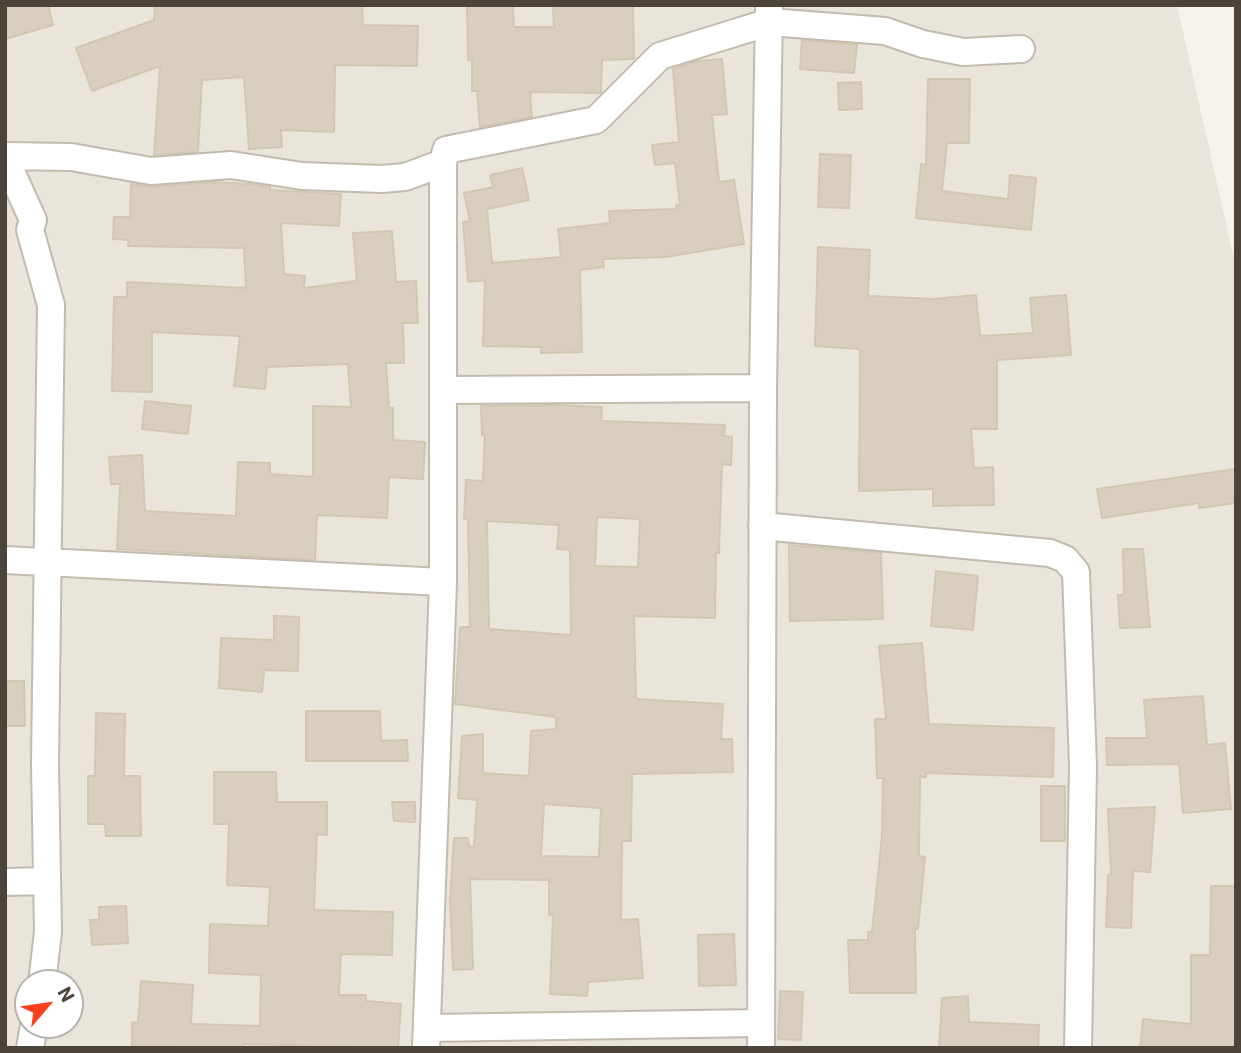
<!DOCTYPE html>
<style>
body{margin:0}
#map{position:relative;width:1241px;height:1053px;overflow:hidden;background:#f6f3ec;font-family:Roboto,sans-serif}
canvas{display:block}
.frame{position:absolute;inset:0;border:7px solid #4b4439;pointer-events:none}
.north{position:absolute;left:14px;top:969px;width:70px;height:70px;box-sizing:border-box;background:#fff;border:2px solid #b7b4b0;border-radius:50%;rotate:61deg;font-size:19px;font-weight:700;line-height:28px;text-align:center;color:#4b4439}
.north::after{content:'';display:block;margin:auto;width:24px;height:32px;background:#fc3f1d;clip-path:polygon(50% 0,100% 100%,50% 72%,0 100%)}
</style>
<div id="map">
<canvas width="1241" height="1053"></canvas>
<div class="frame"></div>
<div class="north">N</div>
</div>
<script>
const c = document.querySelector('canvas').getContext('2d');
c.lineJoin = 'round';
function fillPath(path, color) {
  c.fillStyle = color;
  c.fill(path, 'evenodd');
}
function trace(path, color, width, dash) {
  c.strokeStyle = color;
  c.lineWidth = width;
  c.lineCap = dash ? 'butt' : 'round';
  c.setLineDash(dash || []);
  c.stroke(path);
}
const residential = new Path2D(`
 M5 5H1177L1236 268V1048H5ZM28 983H70V1025H28Z`);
const building = new Path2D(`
 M5 5H48L53 25 5 39Z
 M155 5H362L363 25 418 26 417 66 335 65 334 132 281 130 282 147 249 149 244 77 202 80 198 152 154 155 160 66 92 91 76 48 154 20Z
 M467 5H513L514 27H554L553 5H633L634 59 602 60 601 93 530 92 532 117 480 127 477 91H472V60H468Z
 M802 40 857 45 854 73 800 69Z
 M722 59 727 114 712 115 719 182 734 180 744 244 666 257 603 259 604 267 580 270 582 352 541 353V347L483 346 485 280 468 282 463 222 470 221 464 193 493 187 490 175 522 168 529 200 487 209 492 263 561 257 558 229 610 223 609 211 677 209 676 205H680L675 163 655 165 652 145 679 142 673 69 696 61Z
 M928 79H970L969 143H947L942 191 1008 199 1010 175 1036 178 1031 230 916 218 921 164 926 165Z
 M861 82 862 109 839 110 838 83Z
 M820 154 851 155 849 208 818 207Z
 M213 182 248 184 270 187V190L341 194 339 226 281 223 284 274 305 276 304 288 357 281 353 233 392 231 396 282 416 281 418 323H403L404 363H386L389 408H393V440L425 442 423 479 389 477 387 518 317 515 315 560 117 549 120 484H111L109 457 142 455 145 511 236 516 238 462 270 463V474L313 477V406L351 407 348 364 267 367 265 389 234 386 240 336 152 332V392L112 391 114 297H127V282L246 288 244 248 128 246 129 240 113 239 114 217H130L131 184 152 187Z
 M818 247 870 250 868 296 933 299 976 295 980 336 1033 333 1030 298 1066 295 1071 355 997 360V429H971L974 468 993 467 994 505 933 506V489L859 491 860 349 815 346Z
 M145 401 191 406 188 434 142 429Z
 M552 405 602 407 601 421 725 425 724 436 732 437 731 465 722 464 719 553 716 552 715 618 634 616 636 699 723 704 721 739H732L733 772 632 774 631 841H622L621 920 638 919 643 978 588 982 587 996 550 994 553 915H549V880L470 879 473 969 453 970 450 901 454 838H468L469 846 474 847 477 800 458 798 462 736 483 734V773L529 776 531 731 556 729V717L455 704 460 627H470L468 519H464L466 480 483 481 485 435H482L481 406ZM597 517 640 519 638 567 595 566ZM487 521 559 525 557 549 570 550 571 635 489 629ZM544 804 601 808 599 857 541 856Z
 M1236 469V503L1199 508V503L1102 518 1097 489Z
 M789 545 881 553 883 619 790 621Z
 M1123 549H1143L1150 627 1120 628 1118 595H1124Z
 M936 571 978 576 973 630 931 626Z
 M274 616 299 617 298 671 264 670 262 692 219 688 221 638 274 640Z
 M922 643 929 724 1054 728 1053 777 926 773V777H920L919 856 925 857 918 929H915L916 993H850L848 940H868V932H872L882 836 883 778H877L875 719H886L879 646Z
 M5 681H24L25 726H5Z
 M1203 696 1207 745 1225 743 1231 809 1183 813 1179 764 1107 765 1106 738H1147L1144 700Z
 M306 711H380L381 741 407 740 408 761H306Z
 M96 713 125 714 124 776H140L141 836H106L105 824H88V776H95Z
 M214 772H276L277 802H327V835L317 834 314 910 393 912 392 955 341 954 339 995H366V1001L401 1004 398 1048 243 1044V1048L132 1046V1022L138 1023 141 981 193 985 191 1024 260 1026 261 975 209 973 210 924 268 926 270 887 227 885 229 824H214Z
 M1041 786H1065V841H1041Z
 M392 802H415V822L394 821Z
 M1155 807 1150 872 1133 871 1131 928 1106 927 1108 875H1111L1108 809Z
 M1211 886H1236V1048H1140L1143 1019 1191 1024V955H1210Z
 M126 906 128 943 92 945 90 920H99V907Z
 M734 934 736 985 699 986 698 935Z
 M780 991 803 992 801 1040 778 1039Z
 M968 996 969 1022 1039 1025 1038 1048H939L942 998Z`);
const minor = new Path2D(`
 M5 156 71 157 151 171 231 165 302 176 382 179 405 177 443 163
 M5 158 33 220 30 230 51 305 45 764 48 932 42 983
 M443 390 763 388
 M762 526 1050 553 1065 559 1076 572 1083 766 1078 1048
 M5 560 443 582
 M5 882 47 881
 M427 1028 761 1023
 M30 1048 34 1025
 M426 1048 443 582V163L446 150 596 120 660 56 770 22 885 31 923 44 963 52 1021 49
 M761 1048 763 388 769 7`);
fillPath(residential, '#eae5da');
fillPath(building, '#d8cfc1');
trace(building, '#d3c7b4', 2);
trace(minor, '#c2bbae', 30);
trace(minor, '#fff', 26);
</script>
